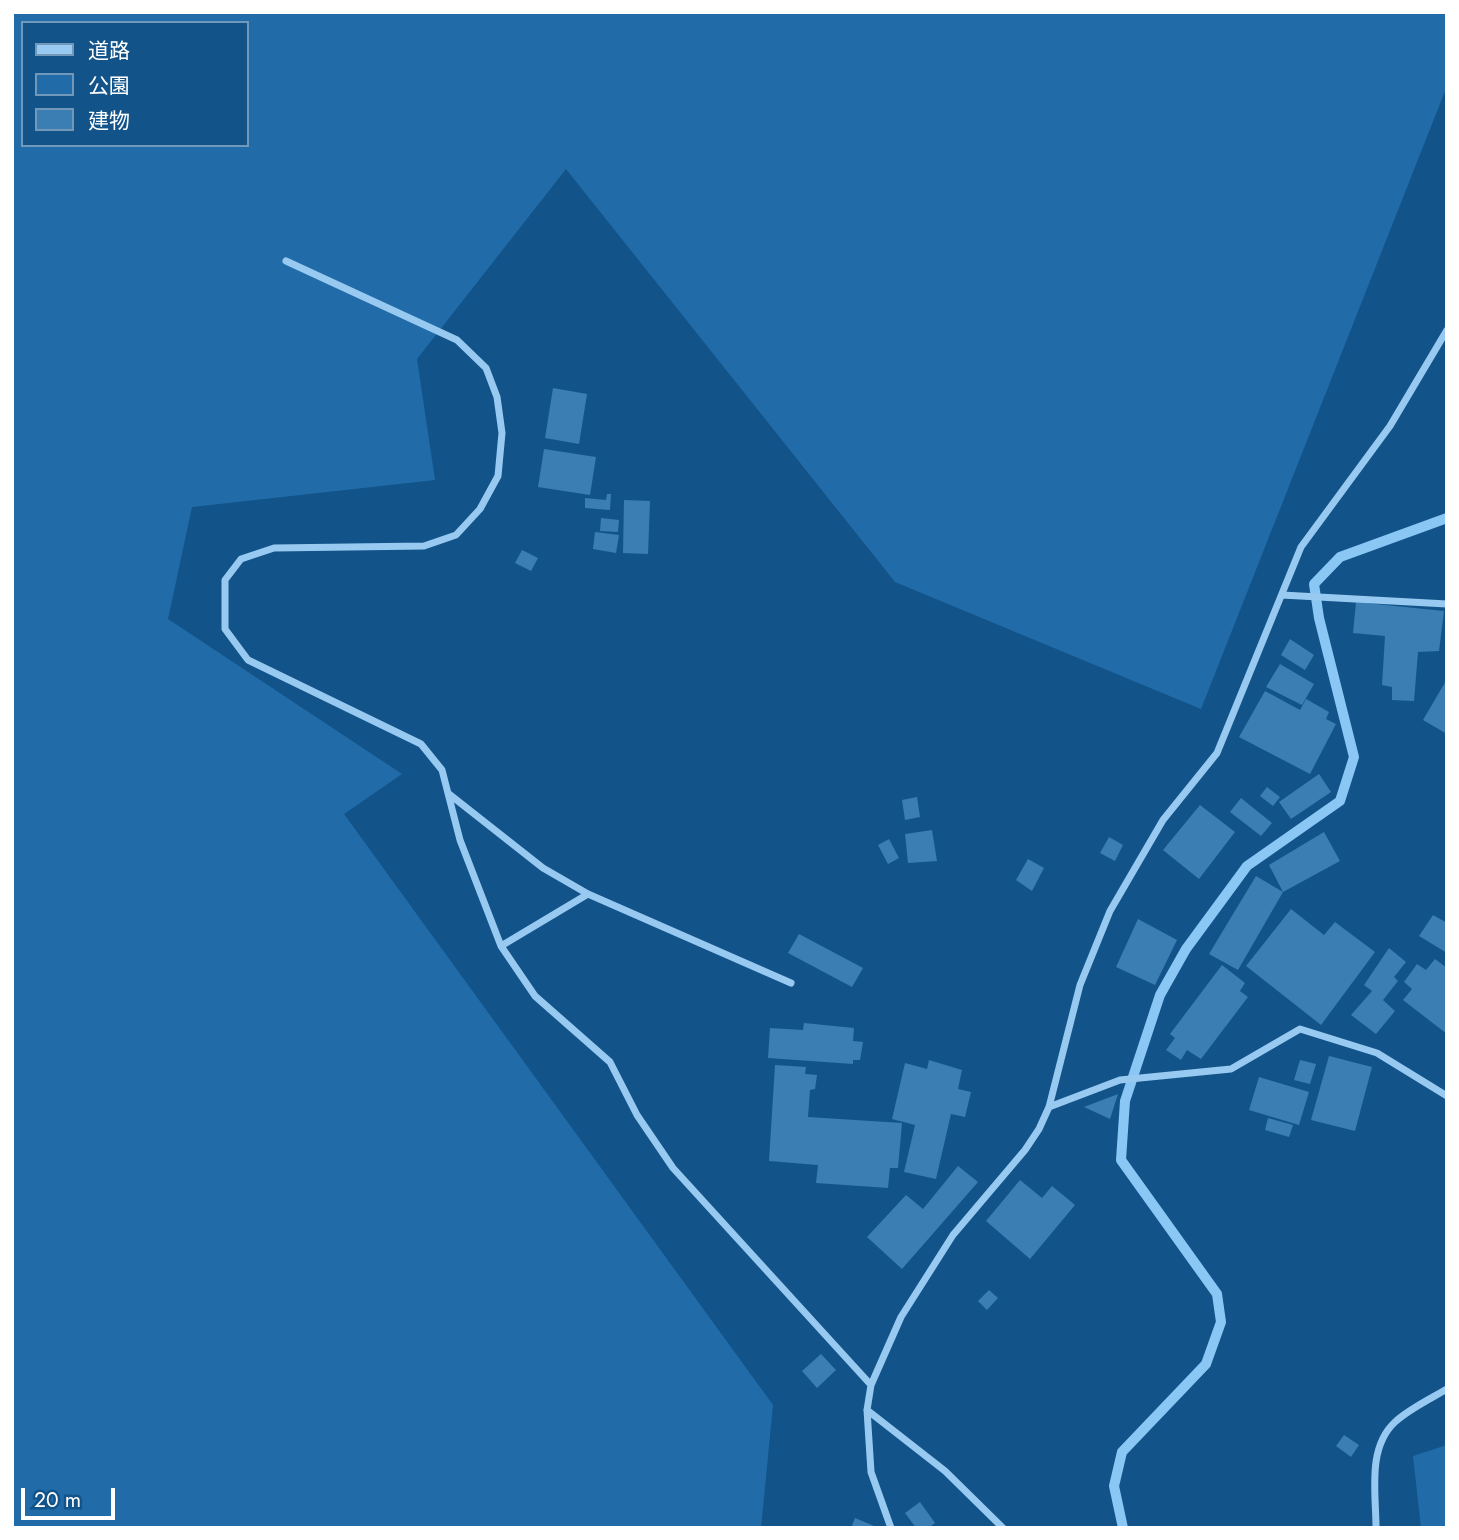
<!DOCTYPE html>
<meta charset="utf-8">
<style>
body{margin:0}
#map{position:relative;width:1459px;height:1540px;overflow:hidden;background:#12548a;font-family:Jost,"Noto Sans JP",sans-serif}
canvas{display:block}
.frame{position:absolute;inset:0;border:14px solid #fff;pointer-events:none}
.legend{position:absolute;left:21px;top:21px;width:228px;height:126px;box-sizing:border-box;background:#12548a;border:2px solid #7198b9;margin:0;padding:9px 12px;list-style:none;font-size:21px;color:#fff}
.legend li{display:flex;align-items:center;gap:14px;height:35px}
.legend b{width:35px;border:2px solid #7198b9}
.scale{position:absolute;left:21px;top:1488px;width:94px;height:32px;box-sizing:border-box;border:4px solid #fff;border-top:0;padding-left:9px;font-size:21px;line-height:24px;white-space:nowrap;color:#fff;-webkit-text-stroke:5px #12548a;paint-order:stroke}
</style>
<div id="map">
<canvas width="1459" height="1540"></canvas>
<div class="frame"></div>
<ul class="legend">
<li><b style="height:9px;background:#98caf1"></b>道路</li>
<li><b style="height:19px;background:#216ca8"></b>公園</li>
<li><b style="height:19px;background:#3a7eb3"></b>建物</li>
</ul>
<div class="scale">20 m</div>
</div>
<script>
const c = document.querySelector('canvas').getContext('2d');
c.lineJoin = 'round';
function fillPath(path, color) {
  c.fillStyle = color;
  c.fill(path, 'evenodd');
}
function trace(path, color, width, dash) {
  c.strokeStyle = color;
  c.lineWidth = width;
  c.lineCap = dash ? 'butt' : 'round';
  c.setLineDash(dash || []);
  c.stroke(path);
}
const green = new Path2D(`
 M12 12H1447V86L1201 709 895 582 566 169 417 359 435 480 192 507 168 619 402 774 344 814 773 1405 761 1528H12ZM23 23H247V145H23Z
 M1447 1445V1528H1421L1413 1456Z`);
const stream = new Path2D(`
 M1123 1528 1114 1486 1122 1452 1206 1364 1221 1322 1217 1294 1121 1160 1125 1101 1160 995 1186 949 1247 866 1340 801 1354 757 1319 618 1314 584 1340 557 1447 518`);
const building = new Path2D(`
 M553 388 587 394 579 444 545 438Z
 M544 449 596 457 590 495 538 487Z
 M607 494H611L610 510 585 508V498L606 500Z
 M624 500 650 501 648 554 623 553Z
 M601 518 619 520 618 532 600 531Z
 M595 532 619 535 616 553 593 549Z
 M522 550 538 558 531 571 515 563Z
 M1356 602 1444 611 1439 651 1418 652 1414 701 1392 700V687L1382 685 1385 636 1353 633Z
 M1290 639 1314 655 1305 670 1281 655Z
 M1280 664 1314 684 1302 705 1266 687Z
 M1447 679V734L1423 720Z
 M1265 691 1300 710 1306 699 1329 712 1326 719 1336 724 1310 774 1239 737Z
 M1319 774 1331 792 1291 819 1279 802Z
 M1267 787 1280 797 1273 806 1260 796Z
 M917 797 920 817 905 820 902 800Z
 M1241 798 1272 823 1261 836 1230 812Z
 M1200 805 1235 832 1199 879 1163 850Z
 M932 830 937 861 908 863 905 834Z
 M1324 832 1340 861 1283 892 1238 970 1209 954 1256 876 1283 892 1269 865Z
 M1109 837 1123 845 1115 861 1100 853Z
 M889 839 899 858 888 864 878 845Z
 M1028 859 1044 868 1032 891 1016 880Z
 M1291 909 1324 935 1335 922 1375 952 1321 1025 1246 966Z
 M1433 915 1447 923V953L1419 936Z
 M1138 919 1177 940 1155 985 1116 967Z
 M799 934 863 968 852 987 788 953Z
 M1389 948 1406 962 1394 977 1398 981 1383 1000 1395 1011 1376 1034 1351 1015 1372 991 1364 985Z
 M1435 959 1447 968V1034L1403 1000 1412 989 1404 982 1417 964 1426 970Z
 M1222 965 1245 983 1240 991 1248 997 1201 1059 1187 1050 1181 1060 1166 1050 1175 1038 1170 1034Z
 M804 1023 854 1028 853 1041 863 1042 860 1060H853V1064L768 1058 770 1028 803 1030Z
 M1329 1056 1372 1067 1355 1131 1311 1120Z
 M929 1060 962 1070 958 1089 971 1092 965 1117 951 1114 936 1179 904 1172 915 1125 892 1119 905 1063 927 1069Z
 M1300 1060 1316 1064 1310 1084 1294 1080Z
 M775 1065 806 1067 805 1074 817 1075 815 1089 810 1090 808 1117 902 1123 898 1168H890L888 1188 816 1183 818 1165 769 1161Z
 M1259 1077 1309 1092 1299 1125 1249 1110Z
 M1118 1094 1110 1119 1084 1107Z
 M1268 1118 1293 1125 1289 1137 1265 1130Z
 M958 1166 978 1182 902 1269 867 1237 906 1195 923 1209Z
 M1020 1180 1042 1198 1052 1186 1075 1205 1030 1259 986 1221Z
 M989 1290 998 1298 987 1310 978 1301Z
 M821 1354 836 1370 817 1388 802 1371Z
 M1344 1435 1359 1445 1351 1457 1336 1446Z
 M920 1502 935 1523 928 1528H916L905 1513Z
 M855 1518 879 1528H851Z`);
const minor = new Path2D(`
 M286 261 457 340 486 368 497 397 502 433 498 476 480 509 456 535 424 546 274 548 241 559 225 580V629L248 660 421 744 442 770 460 840 501 946 535 996 610 1062 637 1115 673 1168 871 1385
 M1282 595 1447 604
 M449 794 543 868 588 894 791 983
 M501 946 588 894
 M1049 1107 1120 1080 1231 1069 1300 1029 1377 1053 1447 1096
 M867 1410 945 1471 1003 1528
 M891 1528 871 1472 867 1410 871 1385 901 1317 953 1235 1025 1150 1039 1129 1049 1107 1080 985 1110 911 1163 820 1217 753 1301 547 1390 426 1447 330
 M1376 1528C1376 1493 1367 1448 1395 1422 1409 1409 1430 1399 1447 1389`);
fillPath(green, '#216ca8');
trace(stream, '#8ac7f4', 10);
fillPath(building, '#3a7eb3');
trace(minor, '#98caf1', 7);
</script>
